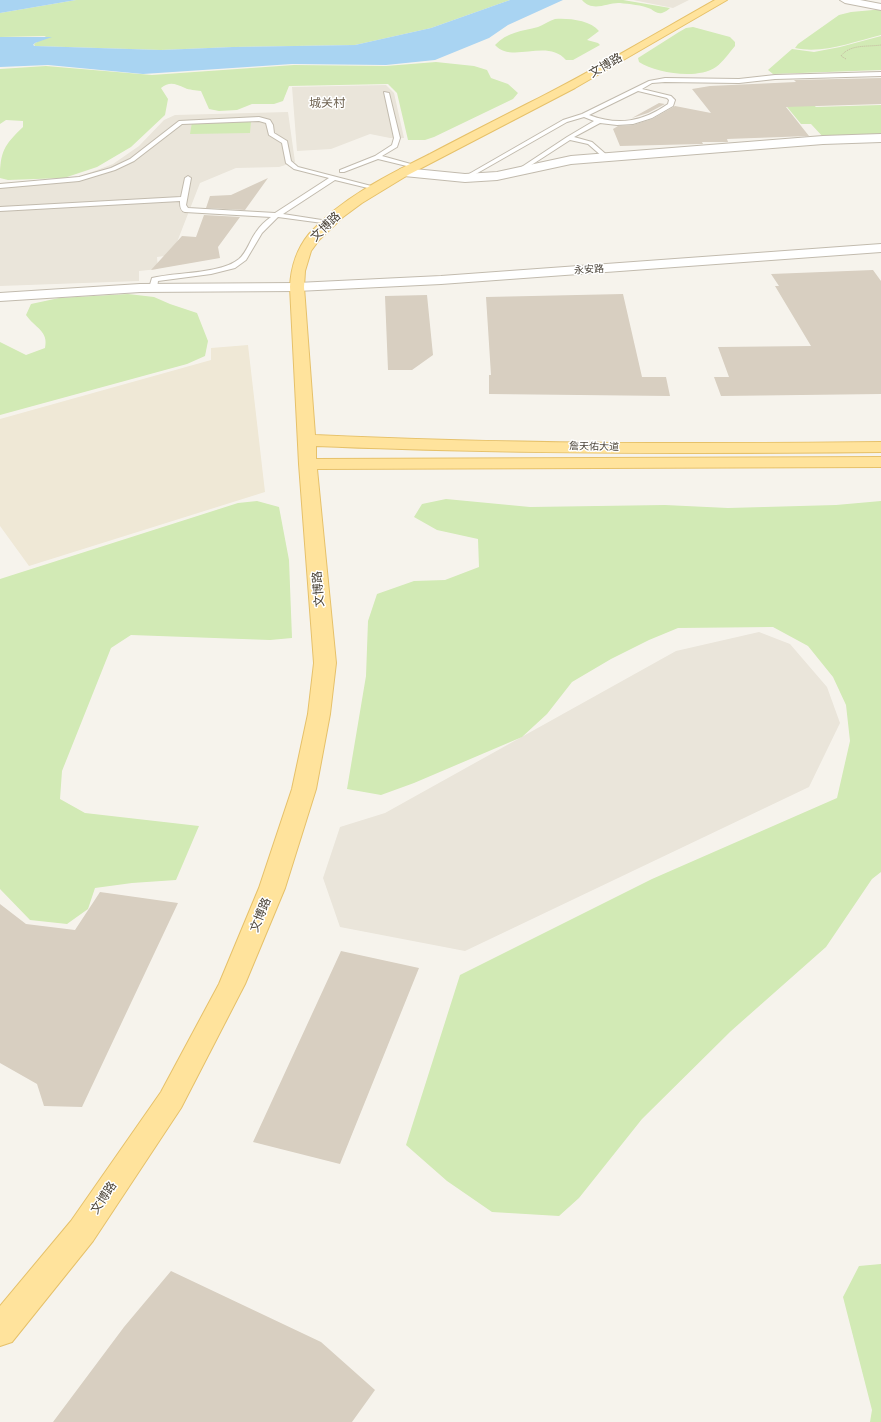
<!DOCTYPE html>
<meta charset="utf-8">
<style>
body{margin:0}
canvas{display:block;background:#f6f3ec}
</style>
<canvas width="881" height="1422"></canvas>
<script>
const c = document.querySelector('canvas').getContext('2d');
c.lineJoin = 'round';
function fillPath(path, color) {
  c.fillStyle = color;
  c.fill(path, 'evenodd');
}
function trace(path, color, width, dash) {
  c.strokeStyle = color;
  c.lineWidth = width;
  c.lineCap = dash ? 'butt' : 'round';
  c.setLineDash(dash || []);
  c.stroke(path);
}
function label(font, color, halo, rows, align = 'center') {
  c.font = font + ' Arial,"Noto Sans SC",sans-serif';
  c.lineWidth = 3;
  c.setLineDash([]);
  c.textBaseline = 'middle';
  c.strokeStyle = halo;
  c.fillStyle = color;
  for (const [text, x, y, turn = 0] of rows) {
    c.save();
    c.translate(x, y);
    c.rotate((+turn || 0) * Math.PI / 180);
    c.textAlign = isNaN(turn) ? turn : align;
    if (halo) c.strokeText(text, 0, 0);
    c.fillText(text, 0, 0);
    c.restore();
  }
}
const residential = new Path2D(`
 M633 0H689L673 8Z
 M386 85 394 93 404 138H390L370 134 331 149 297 151 292 87Z
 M288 112 295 162 279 167 236 168 200 183 172 255 157 257 158 269 139 271V281L0 286V183L56 180 81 176 113 164 139 146 164 120 175 115Z
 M759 632 790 644 827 687 840 723 809 787 465 951 340 927 323 878 340 827 385 813 676 651Z`);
const education = new Path2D(`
 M248 345 265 492 29 566 0 526V419L211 360V348Z`);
const green = new Path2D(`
 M76 0H510L431 28 355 45 233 47 161 50 35 46 34 44 46 36 0 37V13Z
 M582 0H623L670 8C668 10 665 12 662 13 657 14 654 11 651 9 642 5 629 4 620 3 608 2 593 13 582 0Z
 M873 10H881V35C853 42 823 54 795 48L798 44 839 15 851 12Z
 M555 19C568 18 590 20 599 31L587 40 598 43 600 45 573 60H566C547 38 512 64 495 45 507 32 522 31 538 27 543 25 549 21 555 19Z
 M693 27 730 37 735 42V46C729 53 723 62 716 67 697 80 656 73 639 62L638 58 679 32 686 28Z
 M881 36V70L773 74 768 70 792 49 814 52 840 47Z
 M436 62 474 66 487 70 491 78 508 84 518 93 513 99 434 137 425 140H408L397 93 388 84 289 86 283 101 274 104H252L237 110 219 111 209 109 201 91C196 90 189 90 185 88 175 84 170 81 161 88L168 99 165 115 131 147 97 167 64 178 8 180 0 178C0 152 4 145 23 127V121L6 120 0 124V69L46 66 152 75 294 65 386 66Z
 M783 102H810L816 107 881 105V135L824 138 811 124H801Z
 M251 121 250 133 190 134 192 122Z
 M128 294 154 297 170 304 197 313 208 341 205 356 187 364 0 415V342L26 355 45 348C49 331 35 328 26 315L31 304 59 298Z
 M446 499 530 507 665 505 728 508 836 505 881 501V872L872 879 826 947 731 1031 642 1119 579 1198 559 1216 492 1212 447 1181 406 1145 460 975 652 879 837 798 850 741 846 705 833 677 808 646 773 627 678 628 649 640 611 659 572 682 547 714 522 737 414 783 381 795 347 789 366 676 368 621 377 594 414 581 445 580 479 567 478 539 437 530 414 517 422 504Z
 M257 501 279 507 289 560 292 638 270 640 131 635 111 648 62 771 60 799 85 813 199 826 176 880 132 883 95 888 88 909 67 924 30 920 0 889V579L238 503Z
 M881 1264V1422H870L872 1410 843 1297 859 1266Z`);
const water = new Path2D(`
 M0 0H76L0 13Z
 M510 0H563L508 25 489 38 435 60 386 65 292 64 143 74 48 65 0 67V37H52L35 43 33 45 35 46 161 50 233 47 355 45 431 28Z`);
const building = new Path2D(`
 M881 78V104L786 107 809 136 727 139 728 142H702L703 144H700L620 146 613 129 618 126 633 125 652 119 675 106 711 113 692 89 710 86 796 82 794 80Z
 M659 103 665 104 648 113 632 118Z
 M268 178 245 210 206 208 210 196 231 195Z
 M204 215 240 217 218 247 220 258 151 270 182 236 196 237Z
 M873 270 881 281V394L721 396 714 377H729L718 347 811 346 775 286H779L771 274Z
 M623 294 642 377H666L670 396 489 394V375H491L486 297Z
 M427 295 433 355 412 370H388L385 296Z
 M100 892 178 903 82 1107 44 1106 37 1084 0 1063V904L26 924 75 930Z
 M341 951 419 968 340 1164 253 1142Z
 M171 1271 321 1342 375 1390 352 1422H53L124 1327Z`);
const path = new Path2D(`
 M846 59 841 56C850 44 867 47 881 45`);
const service = new Path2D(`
 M881 72V76L775 79 739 83 665 82 652 83 642 89 671 96 675 100 673 106 652 118 633 124 617 125 600 123 574 137 592 142 608 156V158H604L588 144 570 140 519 173 514 172 567 137 594 121 584 117 567 122 467 179 462 178 563 120 582 114 649 81 665 78 739 79 775 75ZM638 91 667 98 669 100 668 104C642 122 618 126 589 115Z
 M384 92 389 93 400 138 397 147 382 156 418 166 415 168 378 159 344 172H340V170L375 156 392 145 394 138Z
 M259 117 270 120 273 125 274 133 287 141 291 161 298 167 379 188 376 190 335 180 283 214 328 221 331 223 330 224 278 217 262 233 246 260 235 268 211 274 158 281 157 288 153 290 149 288 152 278C177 272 221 274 239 259 247 252 250 240 256 232 260 226 265 221 271 217L185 212C180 211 180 205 180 201L0 211V207L181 197 185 178 188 176 191 178 186 205 188 208 275 213 329 178 294 169 286 163 282 143 269 135 266 123 259 121 182 124 134 161 115 170 79 181 0 188V184L79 177 111 168 130 159 179 121Z`);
const minor = new Path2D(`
 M840 0H860L881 4V10L845 3Z
 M881 134V142L823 144 571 164 497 180 465 182 404 176 400 175 398 172 400 169 404 168 465 174 497 172 571 156 823 136Z
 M297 283 302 284 304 287 302 290 297 291 140 292 0 301V293L140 284Z`);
const tertiary = new Path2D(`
 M881 244V252L441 284 297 291 292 290 290 287 292 284 297 283 441 276Z`);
const primary = new Path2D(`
 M715 0H727L575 88 408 175 362 203 343 217 319 240 311 251 305 271 304 287 315 435C503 444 692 444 881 442V452C692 454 504 454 316 446V459L881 457V467L317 469 336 663 330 714 316 789 285 888 245 984 181 1108 93 1241 12 1342 0 1346V1306L71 1221 161 1092 219 984 259 888 292 789 308 714 314 663 299 464 290 287C291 267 296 250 309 234 341 198 388 175 430 154 462 137 494 121 527 104 591 72 653 35 715 0Z`);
const farStreetnames = [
 ["永安路",589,270,-4],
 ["詹天佑大道",594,447,1]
];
const streetNames = [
 ["文博路",606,66,-30],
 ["文博路",326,227,-44],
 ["文博路",319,589,-95],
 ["文博路",261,915,-68],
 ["文博路",104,1198,-56]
];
const farQuarternames = [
 ["城关村",327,104]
];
fillPath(residential, '#eae5da');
fillPath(education, '#efe8d6');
fillPath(green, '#d2eab5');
fillPath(water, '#a9d4f2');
fillPath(building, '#d8cfc1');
trace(service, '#c2bbae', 2);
trace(minor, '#c2bbae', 2);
trace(tertiary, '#c2bbae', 2);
trace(primary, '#e6c16a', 2);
trace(path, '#c4b79f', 1, [1, 1]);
fillPath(service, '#fff');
fillPath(minor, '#fff');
fillPath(tertiary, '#fff');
fillPath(primary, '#ffe39c');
label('10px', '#4b4439', '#fff', farStreetnames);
label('12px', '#4b4439', '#fff', streetNames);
label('12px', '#6e6250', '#fff', farQuarternames);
</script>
